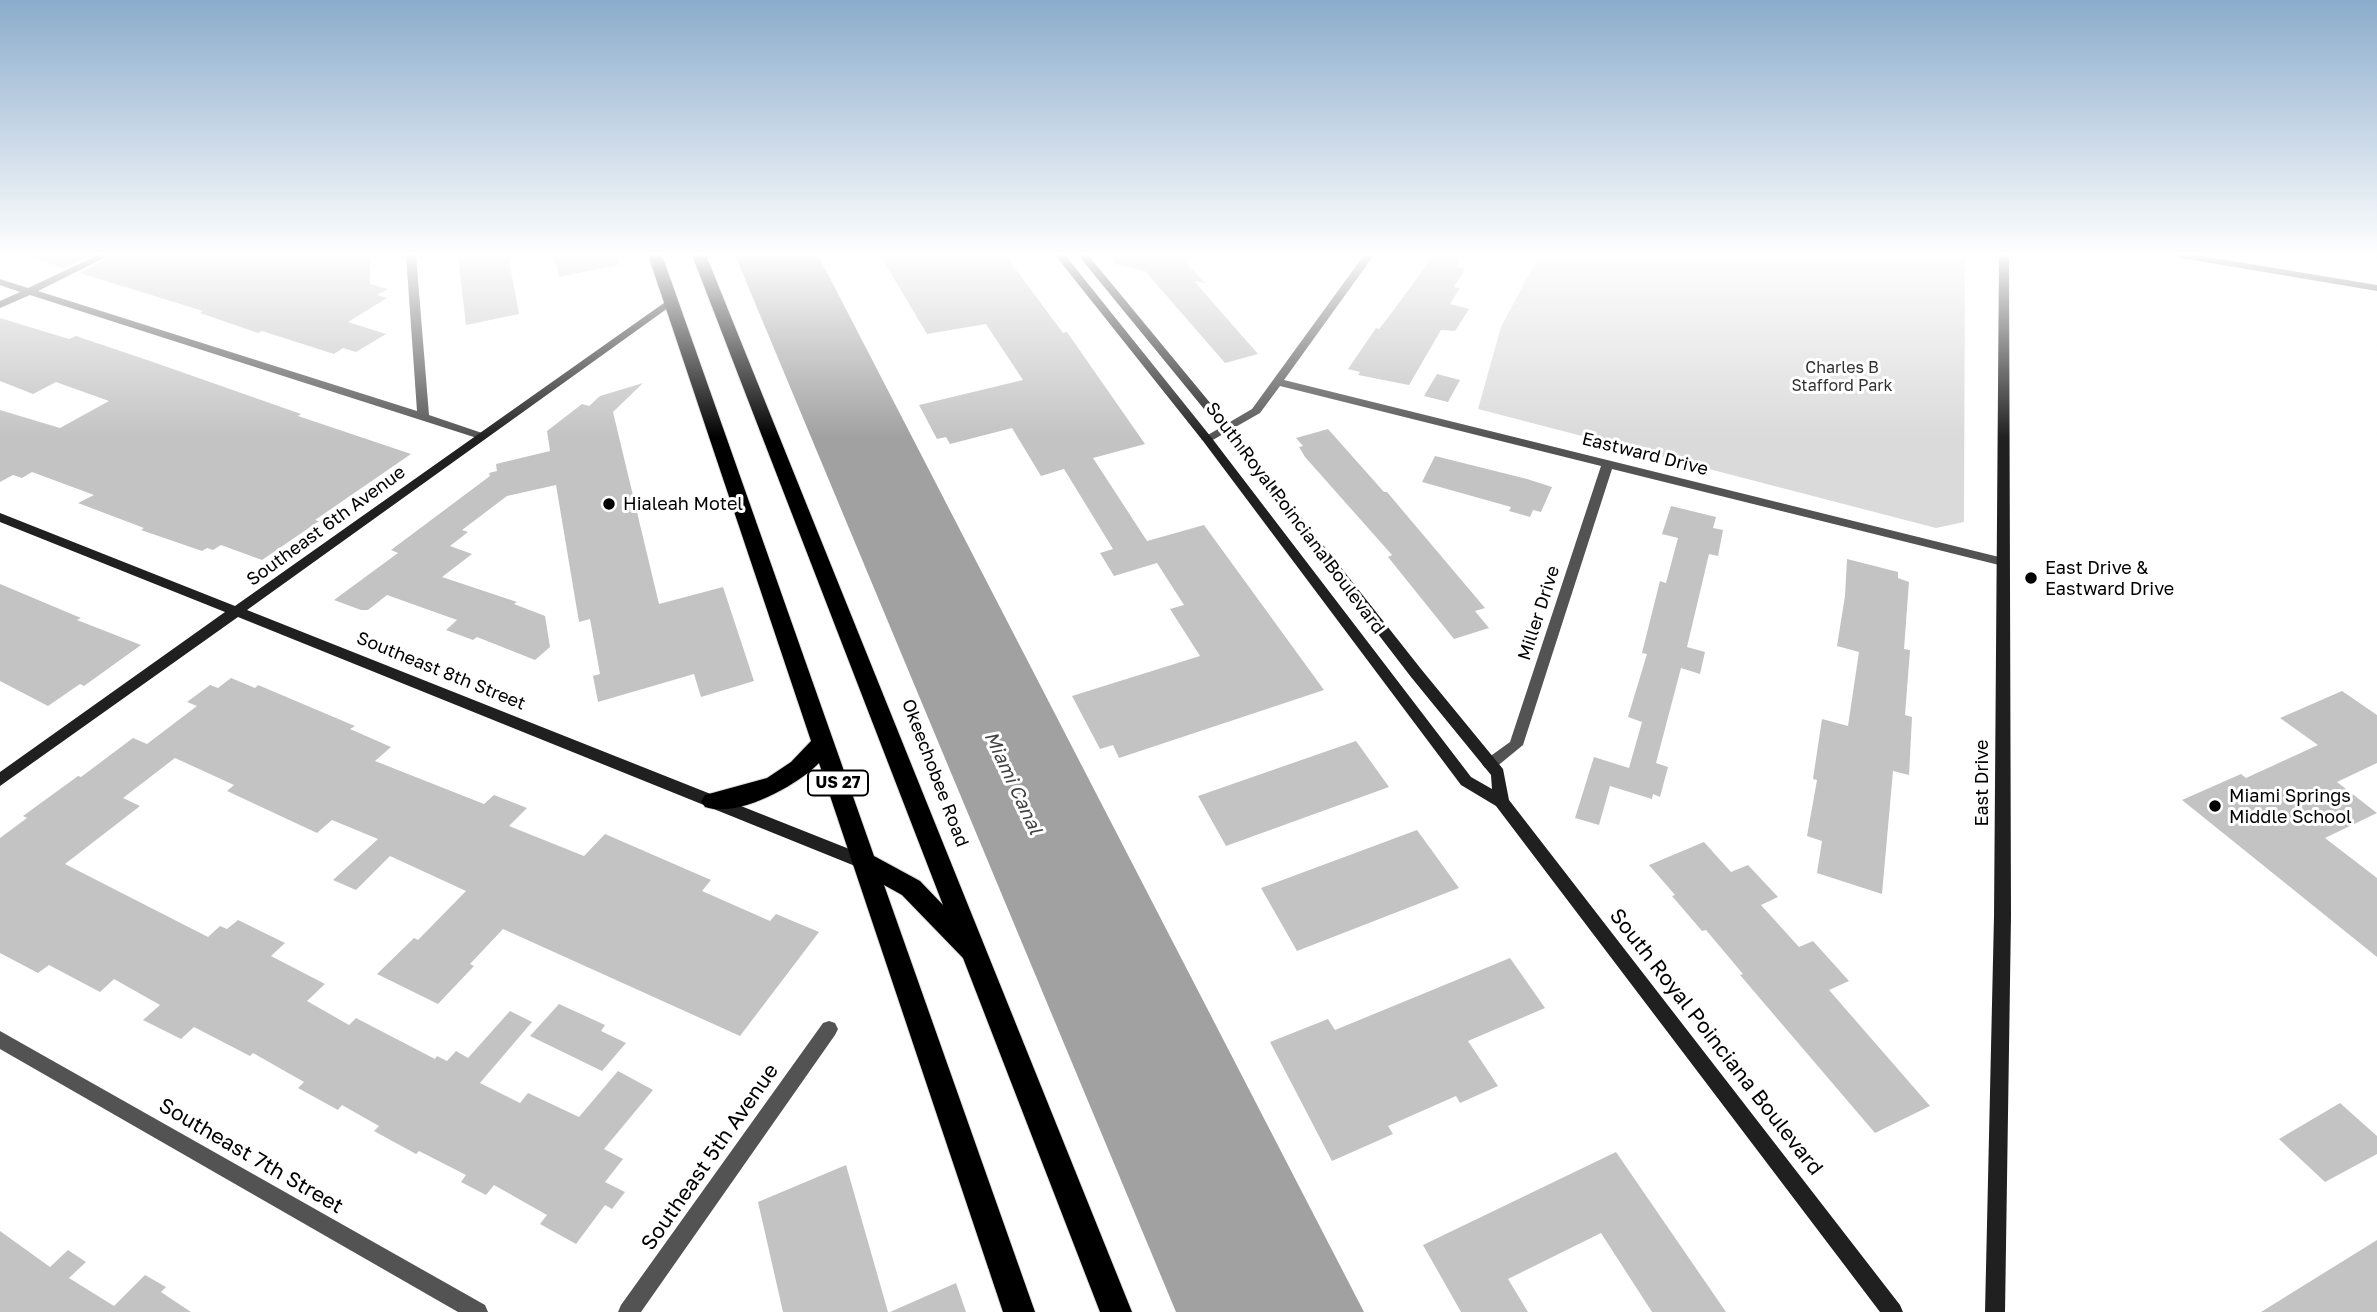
<!DOCTYPE html>
<style>
body{margin:0}
canvas{display:block;background:#fff}
</style>
<canvas width="2377" height="1312"></canvas>
<script>
const c = document.querySelector('canvas').getContext('2d');
c.lineJoin = 'round';
function fillPath(path, color) {
  c.fillStyle = color;
  c.fill(path, 'evenodd');
}
function trace(path, color, width, dash) {
  c.strokeStyle = color;
  c.lineWidth = width;
  c.lineCap = dash ? 'butt' : 'round';
  c.setLineDash(dash || []);
  c.stroke(path);
}
function label(font, color, halo, rows, align = 'center') {
  c.font = font + ' "Golos Text",sans-serif';
  c.lineWidth = 6;
  c.setLineDash([]);
  c.textBaseline = 'middle';
  c.strokeStyle = halo;
  c.fillStyle = color;
  for (const [text, x, y, turn = 0] of rows) {
    c.save();
    c.translate(x, y);
    c.rotate((+turn || 0) * Math.PI / 180);
    c.textAlign = isNaN(turn) ? turn : align;
    if (halo) c.strokeText(text, 0, 0);
    c.fillText(text, 0, 0);
    c.restore();
  }
}
const green = new Path2D(`
 M1539 255H1965L1964 522 1936 528 1478 409 1501 327Z`);
const water = new Path2D(`
 M735 255H818L1364 1312H1176Z`);
const building = new Path2D(`
 M37 255H93L64 268 36 259Z
 M112 255H370V284L388 289 377 295 387 298 348 322 386 334 356 352 343 348 334 354 262 331 258 333 200 313 203 311 80 273Z
 M473 255H508L519 314 466 325 458 257Z
 M554 255H617L618 265 559 277Z
 M880 255H1005L1063 333 1067 332 1145 444 1093 458 1147 541 1204 525 1324 690 1119 758 1113 745 1100 749 1072 696 1200 656 1170 609 1184 605 1157 563 1114 576 1100 553 1113 549 1064 469 1041 476 1012 428 950 444 946 437 937 439 919 405 1023 380 986 324 927 334Z
 M1116 255H1179L1205 283 1194 281 1258 354 1225 363 1145 271 1115 264Z
 M1434 255 1461 258 1456 267 1465 269 1454 287 1460 288 1450 304 1469 309 1455 331 1441 330 1409 385 1358 375 1360 372 1348 369 1376 328 1379 329 1387 319Z
 M0 318 69 339 76 336 153 362 301 414 298 416 411 454 315 520 319 521 262 560 221 545 213 550 207 548 202 551 141 530 144 528 78 503 94 495 32 472 22 478 13 475 0 482V410L60 428 109 401 56 382 33 394 0 381Z
 M1437 374 1460 380 1448 402 1424 396Z
 M643 383 613 412 659 604 723 587 754 681 701 697 694 674 598 702 593 676 600 674 590 619 579 622 556 485 507 496 462 530 468 532 450 546 472 554 442 577 517 602 514 604 545 616 550 647 535 660 477 637 473 640 446 630 457 620 387 595 368 610H361L334 600 398 553 391 550 490 476 489 473 497 471 496 464 550 451 547 431 582 404 589 406 600 396Z
 M1328 429 1384 492H1387L1485 608 1475 611 1489 628 1454 639 1388 557 1392 555 1305 457 1299 447 1303 446 1296 438Z
 M1435 456 1527 479 1552 487 1541 512 1533 510 1530 517 1509 511 1511 507 1422 482Z
 M1671 506 1716 517 1713 528 1723 530 1718 556 1709 554 1687 647 1705 652 1700 674 1681 668 1656 763 1668 767 1660 797 1653 794 1652 799 1610 786 1599 825 1575 818 1594 757 1629 768 1642 722 1628 717 1647 654 1642 653 1660 581 1666 583 1678 538 1662 534Z
 M1847 559 1898 572V578L1909 582 1904 649 1910 650 1905 715 1912 717 1909 775 1893 771 1882 894 1817 873 1822 841 1807 836 1817 780 1813 779 1822 719 1848 726 1859 652 1837 646 1845 596Z
 M0 584 81 618 77 620 141 645 84 686 80 684 48 706 0 681Z
 M231 678 255 688 258 685 355 726 350 729 391 747 375 761 484 804 494 795 527 808 509 826 584 856 605 834 711 880 702 891 770 921 776 914 819 932 740 1036 503 929 470 964 474 966 438 1004 377 974 414 938 418 940 466 891 390 856 356 890 333 880 378 839 332 820 317 833 227 791 234 785 175 758 123 798 140 806 65 864 208 937 220 926 227 929 238 920 285 943 271 956 325 984 307 1001 349 1025 356 1018 435 1059 437 1056 447 1061 456 1051 468 1058 510 1011 532 1022 480 1083 520 1103 528 1093 579 1117 618 1071 653 1090 604 1149 623 1159 605 1182 625 1192 612 1209 605 1205 576 1244 540 1224 547 1215 494 1185 486 1195 461 1182 466 1175 419 1151 416 1154 374 1131 379 1126 342 1105 338 1110 298 1088 304 1082 253 1053 250 1056 194 1027 181 1039 143 1020 160 1005 114 979 100 992 49 965 38 973 0 953V838L27 818 23 816 78 776 81 777 133 738 147 744 197 706 187 702 210 685 218 688Z
 M2342 691 2377 715V763L2337 782 2377 813 2325 838 2377 878V957L2182 800 2241 774 2246 778 2318 745 2280 718Z
 M1356 741 1389 787 1226 846 1198 796Z
 M1417 830 1459 888 1297 951 1261 888Z
 M1704 842 1731 872 1748 865 1778 897 1761 905 1799 947 1813 941 1849 981 1829 990 1930 1106 1875 1133 1740 975 1743 974 1706 930 1702 931 1672 896 1675 895 1649 865Z
 M1510 958 1545 1008 1468 1041 1498 1086 1460 1103 1456 1096 1388 1126 1393 1134 1332 1161 1270 1042 1328 1019 1335 1030Z
 M559 1004 605 1025 601 1031 626 1043 602 1071 530 1036Z
 M2340 1103 2377 1136V1154L2325 1182 2279 1139Z
 M1616 1152 1726 1312H1652L1601 1233 1508 1279 1528 1312H1461L1423 1245Z
 M846 1165 888 1312H783L758 1202Z
 M0 1231 50 1267 68 1250 86 1262 69 1278 114 1306 145 1275 166 1287 161 1292 191 1312H0Z
 M2377 1240V1312H2261Z
 M956 1283 966 1312H890Z`);
const street = new Path2D(`
 M98 255H110L38 291 417 411 406 255H416L429 415 485 434 487 436 481 439 477 438 30 295 0 308V301L20 292 0 285V279L28 288Z
 M1364 255H1374L1284 380 2003 558 2009 562 2003 566 1612 469 1523 745 1495 768H1485L1482 764 1485 760 1510 742 1601 466 1280 386 1260 413 1211 441 1207 443 1201 439 1252 409Z
 M2176 255H2196L2377 285V291L2181 258Z
 M829 1021 835 1023 838 1029 835 1035 641 1312H618L621 1305 823 1023Z
 M0 1031 485 1305 488 1312H458L0 1049Z`);
const secondary = new Path2D(`
 M1055 255H1065L1211 437 1471 777 1492 789 1491 775 1411 677 1222 431 1078 255H1088L1230 427 1421 669 1503 769 1509 800 1900 1305 1903 1312H1880L1496 806 1461 785 1203 441Z
 M1999 255H2009L2011 916 2005 1312H1985L1994 916Z
 M671 298 676 301 675 303 247 610 872 858 874 863 872 868 866 870 860 868 238 617 0 786V772L225 612 0 522V513L235 606Z`);
const highway = new Path2D(`
 M648 255H662L874 856 920 881 943 905 692 255H706L1132 1312H1100L963 958 902 895 884 885 1035 1312H1003L819 763C795 787 738 818 705 807L701 801 705 795 767 778 791 762 811 741Z`);
const markers = [
 [609,504,7,"#000"],
 [2031,578,7,"#000"],
 [2215,806,7,"#000"]
];
const farParknames = [
 ["Charles B",1842,368],
 ["Stafford Park",1842,386]
];
const shields = [
 [838,783,60]
];
const shieldNames = [
 ["US 27",838,783]
];
const streetNames = [
 ["Eastward Drive",1645,454,14],
 ["South Royal Poinciana Boulevard",1295,518,53],
 ["Southeast 6th Avenue",326,526,-36],
 ["Miller Drive",1539,613,-72],
 ["Southeast 8th Street",441,671,22],
 ["Okeechobee Road",935,773,69],
 ["East Drive",1982,783,-90]
];
const poiNames = [
 ["Hialeah Motel",623,504],
 ["East Drive &",2045,568],
 ["Eastward Drive",2045,589],
 ["Miami Springs",2229,796],
 ["Middle School",2229,817]
];
const waterNames = [
 ["Miami Canal",1013,783,65]
];
const nearStreetnames = [
 ["South Royal Poinciana Boulevard",1716,1042,52],
 ["Southeast 7th Street",251,1156,30],
 ["Southeast 5th Avenue",710,1157,-55]
];
fillPath(green, '#dadada');
fillPath(water, '#a1a1a1');
fillPath(building, '#c3c3c3');
trace(highway, '#dbdbdb', 2);
fillPath(street, '#535353');
fillPath(secondary, '#202020');
fillPath(highway, '#000');
const sky = c.createLinearGradient(0, 0, 0, 438);
sky.addColorStop(0, '#8baccc');
sky.addColorStop(0.58, '#fff');
sky.addColorStop(1, '#ffffff00');
c.fillStyle = sky;
c.fillRect(0, 0, 2377, 438);
for (const [x, y, r, color] of markers) {
  const dot = new Path2D();
  dot.arc(x, y, r, 0, 2 * Math.PI);
  c.fillStyle = color;
  c.fill(dot);
  trace(dot, '#fff', 2.5);
}
label('16px', '#313131', '#fff', farParknames);
for (const [x, y, w] of shields) {
  const box = new Path2D();
  box.roundRect(x - w / 2, y - 12.5, w, 25, 5);
  c.fillStyle = '#fff';
  c.fill(box);
  trace(box, '#000', 2);
}
label('bold 16px', '#000', null, shieldNames);
label('18px', '#000', '#fff', streetNames);
label('18px', '#000', '#fff', poiNames, 'left');
label('italic 19px', '#424242', '#fff', waterNames);
label('21px', '#000', '#fff', nearStreetnames);
</script>
